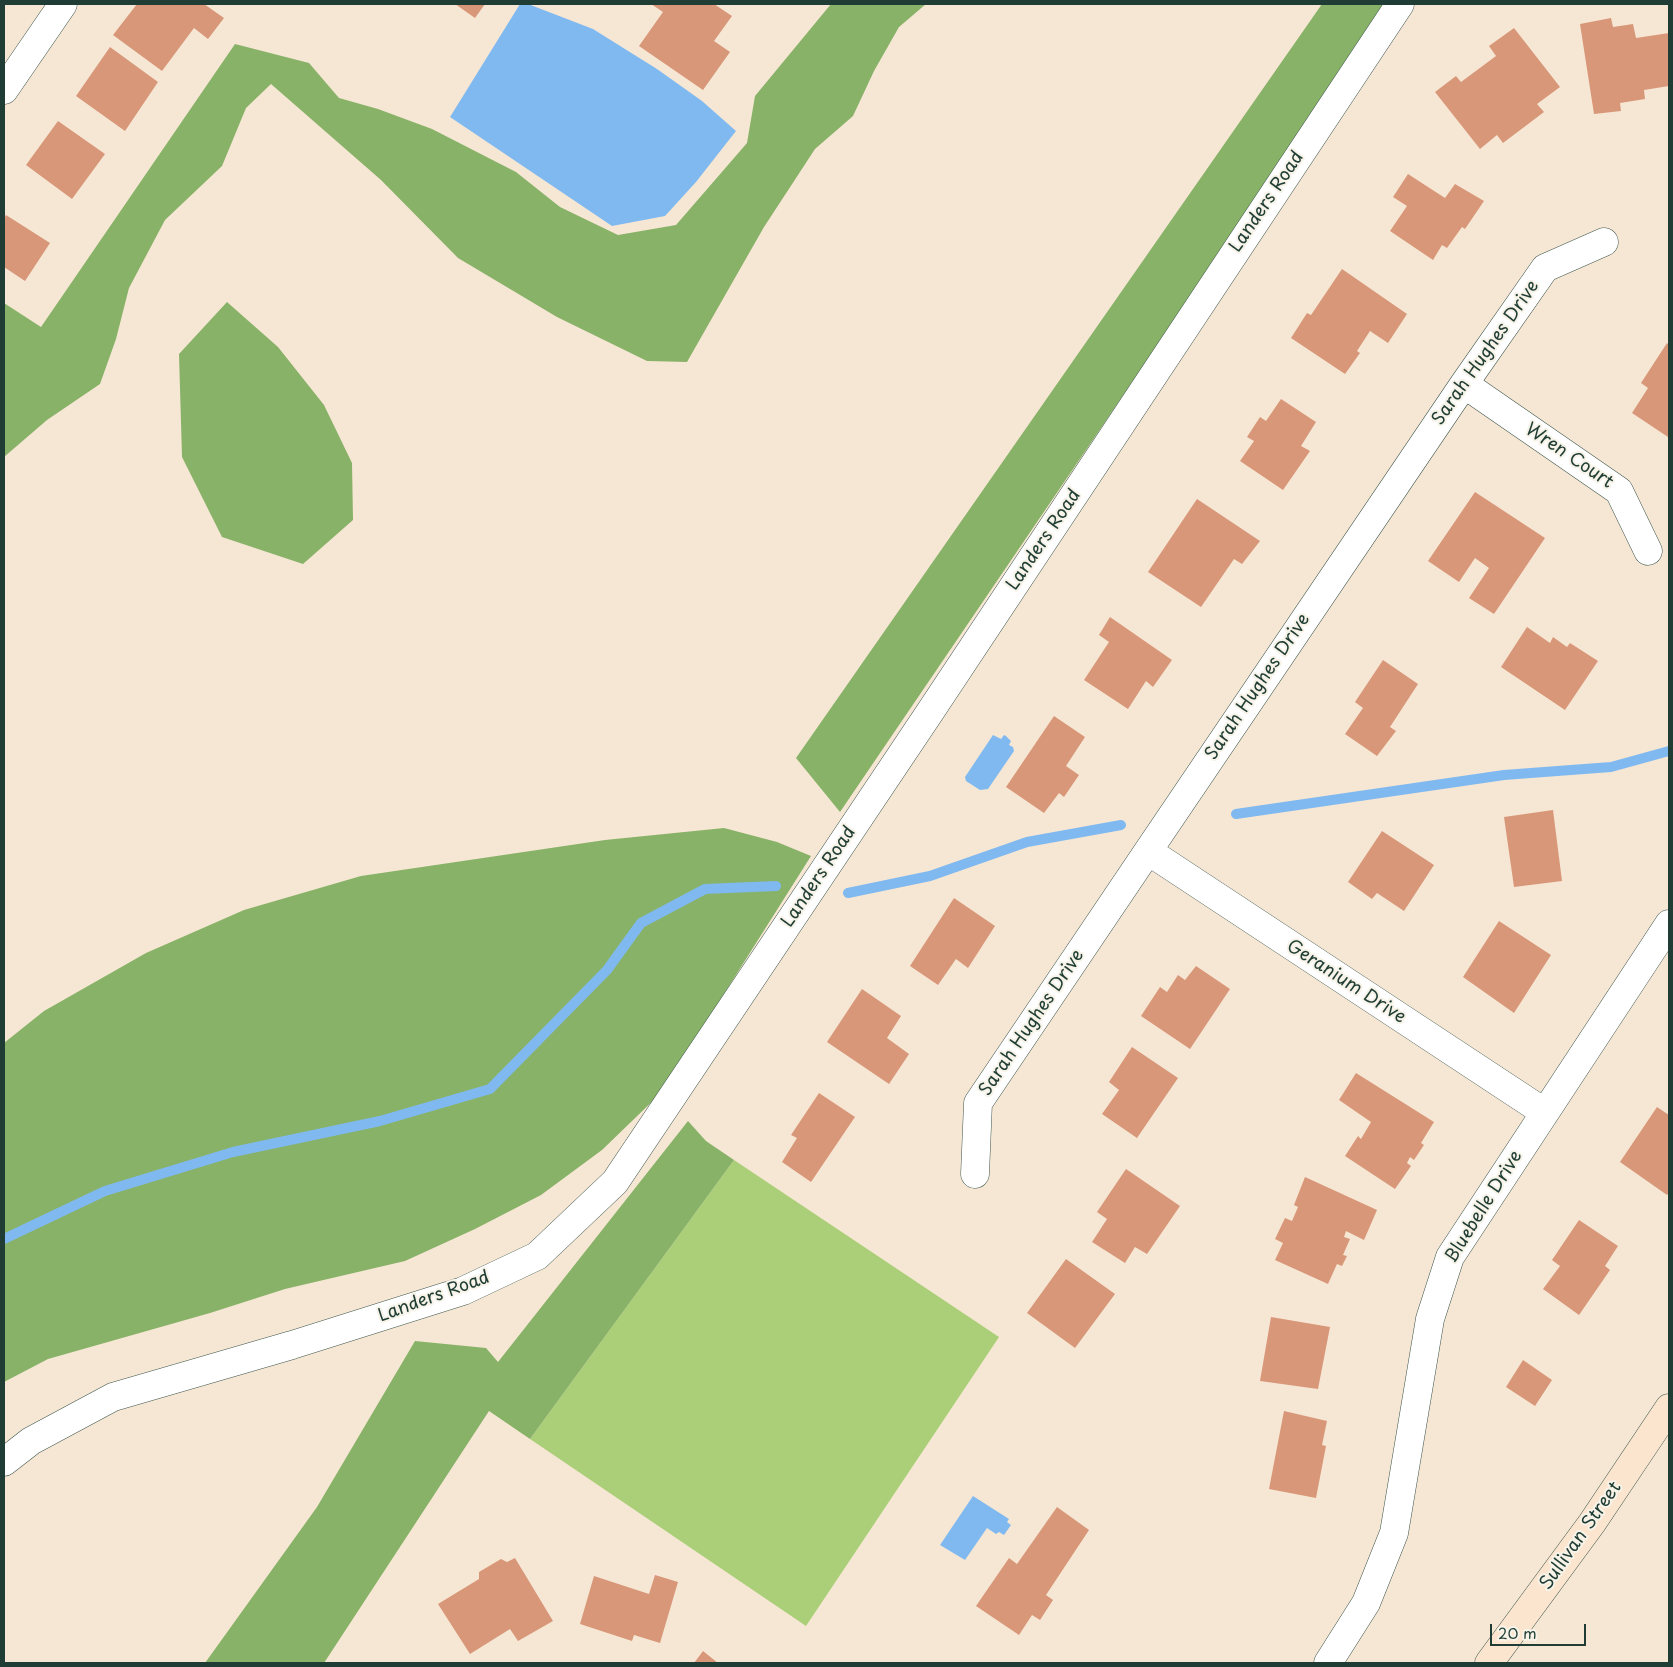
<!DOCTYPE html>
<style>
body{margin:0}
#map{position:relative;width:1673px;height:1667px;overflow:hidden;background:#f6e7d4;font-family:"Playpen Sans",sans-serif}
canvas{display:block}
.frame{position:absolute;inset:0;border:5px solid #1f3d34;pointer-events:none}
.scale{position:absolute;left:1490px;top:1624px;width:96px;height:22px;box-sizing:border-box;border:2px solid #1f3d34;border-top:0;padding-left:6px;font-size:15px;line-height:18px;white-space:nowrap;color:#1f3d34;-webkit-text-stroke:4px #f7f3e8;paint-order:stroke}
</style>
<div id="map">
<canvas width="1673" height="1667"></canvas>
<div class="frame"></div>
<div class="scale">20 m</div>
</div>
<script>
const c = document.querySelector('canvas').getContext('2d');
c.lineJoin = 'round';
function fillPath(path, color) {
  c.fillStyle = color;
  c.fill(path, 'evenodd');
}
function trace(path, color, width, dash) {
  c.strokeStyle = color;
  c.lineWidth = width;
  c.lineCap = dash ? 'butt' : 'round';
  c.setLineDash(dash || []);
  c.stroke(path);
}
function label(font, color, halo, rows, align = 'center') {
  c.font = font + ' "Playpen Sans",sans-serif';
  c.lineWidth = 4;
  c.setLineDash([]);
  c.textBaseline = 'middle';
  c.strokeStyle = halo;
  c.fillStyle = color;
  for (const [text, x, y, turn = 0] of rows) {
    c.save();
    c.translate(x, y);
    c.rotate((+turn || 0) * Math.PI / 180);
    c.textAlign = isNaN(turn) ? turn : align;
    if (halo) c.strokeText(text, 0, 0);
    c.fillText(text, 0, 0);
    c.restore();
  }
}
const green = new Path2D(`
 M734 1160 999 1337 806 1626 530 1439Z`);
const forest = new Path2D(`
 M831 4H926L899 27 874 71 853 116 815 149 764 227 687 362 647 361 557 317 458 258 381 180 271 84 246 108 222 166 165 220 129 288 116 339 100 384 47 420 4 457V303L41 327 235 44 309 63 339 98 378 109 432 129 516 172 560 207 618 235 676 225 747 143 755 96Z
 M1322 4H1389L840 812 796 758Z
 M227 302 278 347 324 405 352 463 353 520 303 564 222 537 182 457 179 354Z
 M724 828 777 842 811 856 662 1092 602 1150 541 1195 475 1229 405 1261 285 1289 210 1313 48 1359 4 1382V1043L44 1011 146 953 244 910 361 876 605 840Z
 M688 1121 706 1141 734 1160 530 1439 489 1411 324 1663H205L317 1507 415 1341 486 1348 498 1362Z`);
const water = new Path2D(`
 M520 4H528L593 29 657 69 702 101 736 131 696 182 665 216 612 226 450 117Z
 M993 735 1001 739 1004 735 1006 736 1011 741 1009 745 1013 747 1014 751 988 789 980 790 966 781 965 777Z
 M973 1496 1009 1519 1007 1522 1011 1525 1004 1535 999 1532 996 1534 987 1528 965 1560 940 1545Z`);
const stream = new Path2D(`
 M1236 814 1504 775 1611 767 1669 751
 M848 893 930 876 1027 842 1121 825
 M4 1239 105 1191 233 1152 380 1121 490 1089 607 970 641 923 705 889 776 886`);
const building = new Path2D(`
 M137 4H204L224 18 208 39 194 28 162 71 113 35Z
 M455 4H485L475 18Z
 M651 4H714L732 16 714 41 730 52 703 90 639 46 663 12Z
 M1611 18 1613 27 1633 24 1636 38 1669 33V86L1644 90 1645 99 1620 103 1621 111 1594 114 1580 24Z
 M1514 28 1560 87 1537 104 1544 112 1503 143 1497 135 1480 149 1435 92 1456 76 1461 82 1496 56 1489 46Z
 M110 47 158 82 125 131 76 96Z
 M58 121 105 154 72 199 26 165Z
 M1408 174 1445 198 1455 184 1484 201 1465 229 1462 227 1447 248 1442 245 1433 260 1390 231 1407 206 1393 197Z
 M6 215 50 243 25 281 4 267V219Z
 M1342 269 1407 314 1388 343 1370 331 1357 351 1360 353 1345 374 1291 338 1307 313 1311 315Z
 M1667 343 1669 345V434L1668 437 1632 413 1648 388 1641 383Z
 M1281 399 1316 422 1301 446 1310 451 1283 490 1240 461 1254 441 1247 437 1260 417 1266 421Z
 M1475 492 1545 538 1494 614 1469 598 1489 568 1475 558 1459 582 1428 561Z
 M1197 499 1260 541 1242 564 1234 559 1201 607 1148 572Z
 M1110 617 1172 660 1153 687 1146 681 1128 709 1084 680 1109 642 1099 635Z
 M1527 627 1550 643 1553 637 1567 647 1570 643 1598 661 1565 710 1501 667Z
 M1383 660 1418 684 1390 727 1396 731 1377 756 1345 734 1363 708 1355 702Z
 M1054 716 1085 737 1066 766 1079 775 1064 797 1059 793 1044 813 1006 787Z
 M1553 810 1562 881 1514 887 1504 817Z
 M1382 831 1434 865 1404 911 1377 893 1372 899 1348 882Z
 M954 898 995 926 968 968 956 959 938 985 910 966Z
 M1499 921 1551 955 1514 1013 1463 977Z
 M1196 966 1230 989 1190 1049 1141 1016 1160 987 1167 992 1178 975 1185 980Z
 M862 989 901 1016 887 1038 909 1054 889 1084 827 1042Z
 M1132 1047 1178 1078 1137 1138 1102 1114 1119 1090 1109 1082Z
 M1356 1073 1434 1122 1421 1143 1424 1145 1414 1160 1410 1157 1407 1163 1411 1166 1395 1189 1345 1156 1358 1136 1361 1139 1371 1122 1339 1100Z
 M819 1093 855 1117 811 1182 782 1162 797 1138 791 1135Z
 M1657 1107 1669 1115V1192L1667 1195 1620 1162Z
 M1126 1169 1180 1206 1147 1254 1135 1247 1125 1263 1092 1242 1107 1219 1097 1212Z
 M1305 1177 1377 1210 1364 1240 1346 1231 1344 1237 1350 1239 1343 1255 1347 1256 1342 1266 1337 1264 1328 1284 1275 1260 1283 1243 1275 1239 1285 1218 1292 1221 1298 1207 1294 1205Z
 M1579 1220 1618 1246 1605 1266 1610 1270 1579 1315 1543 1289 1560 1266 1552 1260Z
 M1066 1259 1115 1294 1075 1348 1027 1313Z
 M1271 1317 1330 1327 1318 1389 1260 1381Z
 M1523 1360 1552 1380 1535 1406 1506 1387Z
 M1284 1411 1327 1421 1322 1445 1326 1446 1316 1498 1269 1489Z
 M1057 1507 1089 1530 1046 1595 1053 1600 1040 1620 1032 1615 1019 1635 976 1606 1009 1558 1017 1564Z
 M515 1558 553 1621 518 1641 510 1629 470 1654 438 1604 479 1579V1572L501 1559 507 1562Z
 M655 1575 678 1582 660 1643 634 1635 632 1641 580 1624 594 1576 649 1594Z
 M703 1651 718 1663H694Z`);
const minor = new Path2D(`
 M4 90 63 4
 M1464 384 1619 491 1648 551
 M1148 851 1544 1112
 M975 1174 978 1103 1148 851 1464 384 1545 268 1604 242
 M4 1462 31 1441 113 1397 292 1345 463 1291 537 1256 615 1182 930 712 1400 4
 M1328 1663 1366 1603 1394 1533 1430 1319 1450 1257 1669 924`);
const secondary = new Path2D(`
 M1489 1663 1592 1523 1669 1408`);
const streetNames = [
 ["Landers Road",1267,202,-56],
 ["Sarah Hughes Drive",1486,353,-55],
 ["Wren Court",1569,456,34],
 ["Landers Road",1044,540,-56],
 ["Sarah Hughes Drive",1258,687,-56],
 ["Landers Road",819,877,-56],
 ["Geranium Drive",1346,982,33],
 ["Sarah Hughes Drive",1032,1023,-56],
 ["Bluebelle Drive",1484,1207,-58],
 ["Landers Road",434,1297,-20],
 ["Sullivan Street",1581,1536,-55]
];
fillPath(green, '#abcf78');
fillPath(forest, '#88b268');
fillPath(water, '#80b9f0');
trace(stream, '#80b9f0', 10);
fillPath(building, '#d89779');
trace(minor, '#3f564c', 29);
trace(secondary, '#3f564c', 29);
trace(minor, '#fff', 28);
trace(secondary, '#fbe5cf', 28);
label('18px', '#1f3d34', '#f7f3e8', streetNames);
</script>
